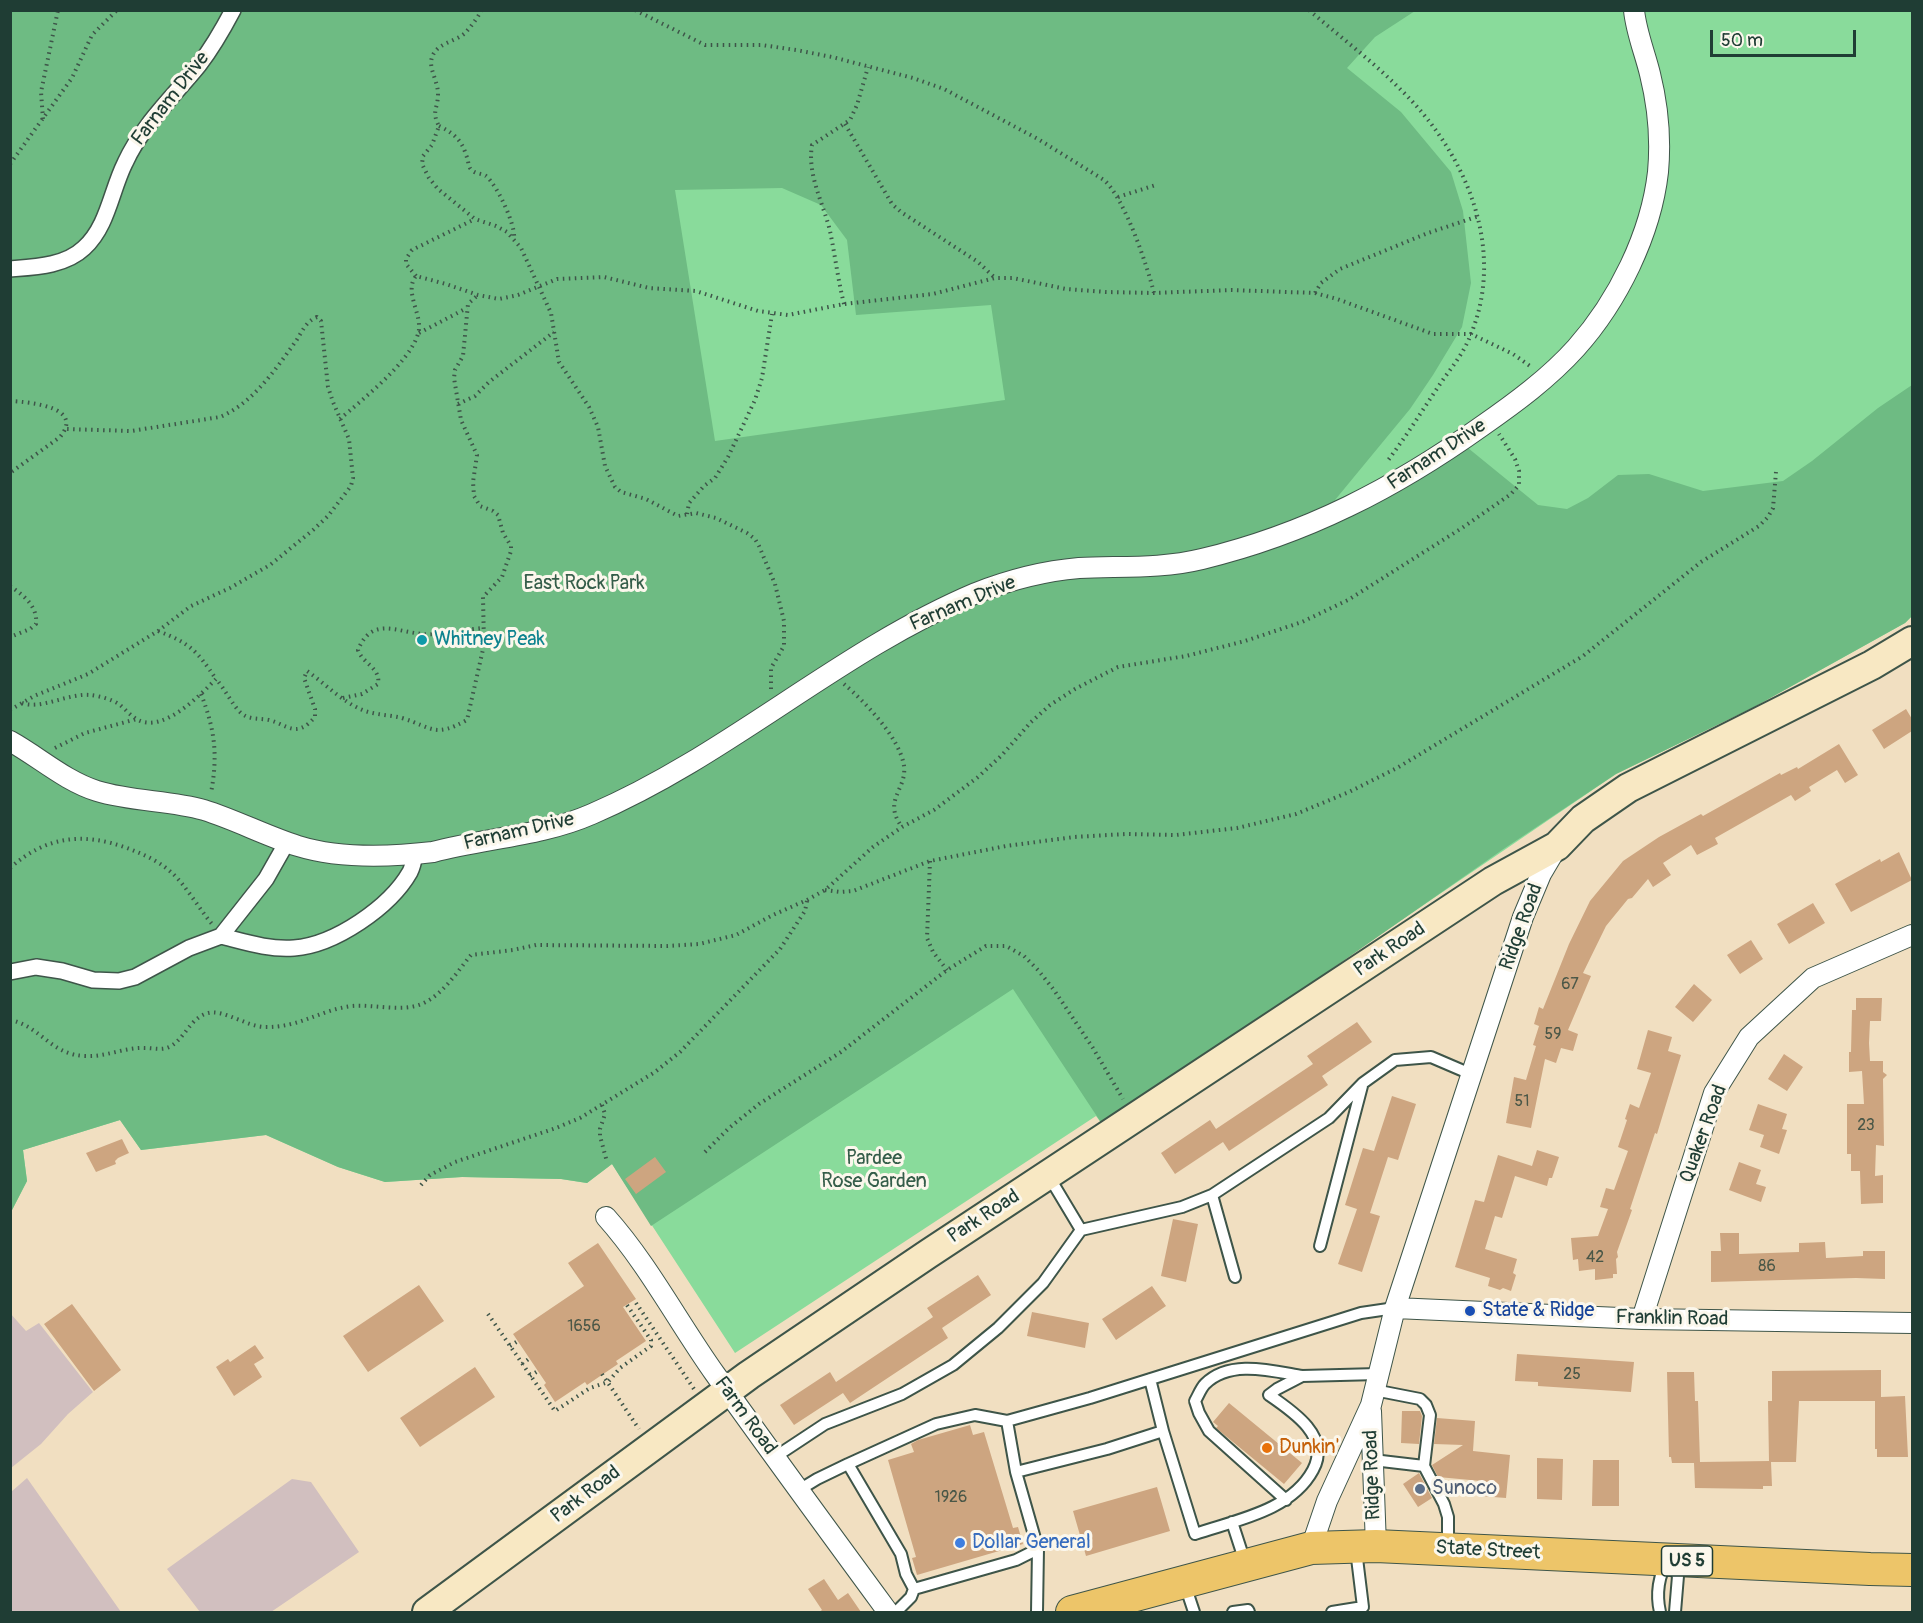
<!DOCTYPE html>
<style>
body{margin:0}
#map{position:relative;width:1923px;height:1623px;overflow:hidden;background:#f1dfc1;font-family:Pangolin,sans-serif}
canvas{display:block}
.frame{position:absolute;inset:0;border:12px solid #1f3d34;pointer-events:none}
.scale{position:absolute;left:1710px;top:30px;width:146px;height:27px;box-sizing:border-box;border:3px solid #1f3d34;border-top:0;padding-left:8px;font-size:18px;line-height:21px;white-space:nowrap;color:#1f3d34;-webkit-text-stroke:4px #fbf7ec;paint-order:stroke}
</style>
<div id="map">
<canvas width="1923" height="1623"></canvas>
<div class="frame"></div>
<div class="scale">50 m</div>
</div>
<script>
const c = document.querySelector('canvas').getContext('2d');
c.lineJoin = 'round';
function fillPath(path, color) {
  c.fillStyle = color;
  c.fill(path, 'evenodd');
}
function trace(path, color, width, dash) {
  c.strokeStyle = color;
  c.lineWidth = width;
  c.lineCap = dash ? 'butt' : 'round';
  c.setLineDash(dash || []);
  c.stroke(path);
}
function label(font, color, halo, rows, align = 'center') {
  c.font = font + ' Pangolin,sans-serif';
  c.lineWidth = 6;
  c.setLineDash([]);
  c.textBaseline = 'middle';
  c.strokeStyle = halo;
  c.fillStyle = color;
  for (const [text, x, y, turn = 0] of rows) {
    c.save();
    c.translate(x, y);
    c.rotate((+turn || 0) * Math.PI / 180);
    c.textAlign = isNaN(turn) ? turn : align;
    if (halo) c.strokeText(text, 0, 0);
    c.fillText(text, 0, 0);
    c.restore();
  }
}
const industrial = new Path2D(`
 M10 1313 26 1331 39 1323 93 1392 68 1414 41 1444 11 1468Z
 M27 1478 121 1612H11V1492Z
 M292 1479 311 1482 359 1552 271 1612H200L167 1569Z`);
const green = new Path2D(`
 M11 11H1912V616L1905 623 1754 707 1616 774 1102 1124 1096 1116 735 1353 612 1164 587 1183 561 1179 462 1177 385 1182 338 1167 266 1135 141 1150 120 1120 23 1150 27 1181 11 1212Z`);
const forest = new Path2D(`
 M11 11H1415L1375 37 1347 68 1401 112 1451 172 1463 211 1471 283 1462 327 1433 375 1410 409 1335 500 1375 484 1456 431 1468 448 1538 505 1567 509 1588 498 1618 475 1649 474 1703 491 1783 481 1812 461 1878 408 1912 385V616L1905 623 1754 707 1616 774 1502 850 1200 1061 1102 1124 1013 989 651 1226 612 1164 587 1183 561 1179 462 1177 385 1182 338 1167 266 1135 141 1150 120 1120 23 1150 27 1181 11 1212ZM782 188 821 205 847 240 856 315 991 305 1005 400 715 441 675 190Z`);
const building = new Path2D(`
 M1906 709 1912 719V731L1884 749 1872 730Z
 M1839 744 1858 775 1845 783 1837 770 1809 787 1811 791 1795 801 1791 795 1715 838 1718 844 1697 855 1691 845 1663 863 1671 875 1653 887 1648 879 1632 898 1628 899 1606 926 1583 973 1591 976 1568 1030 1578 1034 1573 1051 1561 1048 1556 1063 1545 1059 1531 1128 1506 1123 1514 1077 1526 1080 1536 1046 1533 1045 1539 1026 1534 1024 1539 1007 1543 1009 1569 944 1590 901 1623 861 1659 837 1701 814 1703 816 1780 773 1781 775 1797 767 1798 769Z
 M1899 852 1912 880 1851 912 1835 884 1880 859 1881 862Z
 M1813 903 1825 923 1789 944 1777 924Z
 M1751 940 1763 959 1740 974 1727 955Z
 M1694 984 1712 1000 1693 1022 1675 1007Z
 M1856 998H1882L1881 1021H1870L1869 1043 1870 1061H1883V1072L1887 1075 1883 1079 1884 1146 1876 1145 1875 1176 1883 1175V1203L1861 1204 1860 1171H1851V1154H1847V1104H1864L1862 1071 1849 1072V1052H1851L1852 1010H1856Z
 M1357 1022 1372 1042 1322 1076 1328 1085 1229 1151 1223 1142 1175 1174 1161 1153 1210 1120 1216 1129 1313 1064 1307 1056Z
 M1648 1030 1672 1037 1668 1051 1681 1055 1657 1134 1655 1133 1630 1209 1632 1210 1617 1252 1618 1257 1616 1259 1617 1274H1613V1278L1595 1280V1269L1579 1271 1578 1259 1573 1260 1571 1238 1598 1236 1608 1209 1600 1207 1606 1188 1614 1190 1628 1151 1618 1147 1627 1120 1625 1119 1630 1104 1639 1108 1651 1073 1637 1069Z
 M1784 1054 1803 1067 1787 1091 1768 1079Z
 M1392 1096 1416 1104 1398 1160 1388 1157 1370 1213 1380 1216 1362 1272 1338 1264 1357 1209 1345 1205 1363 1148 1374 1151Z
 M1758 1104 1787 1114 1782 1129 1787 1130 1779 1154 1760 1147 1764 1135 1749 1130Z
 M122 1139 129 1153 118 1158 115 1161 116 1164 96 1172 86 1153Z
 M1537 1150 1559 1157 1552 1178H1549L1547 1186 1515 1176 1502 1218 1495 1216 1485 1249 1517 1259 1513 1273 1516 1275 1511 1291 1503 1288 1500 1290 1488 1286 1490 1278 1455 1267 1475 1200 1484 1202 1498 1155 1532 1166Z
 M655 1157 666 1172 636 1194 625 1179Z
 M1739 1162 1761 1170 1756 1184 1766 1187 1761 1202 1729 1190Z
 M1173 1219 1198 1224 1186 1282 1161 1276Z
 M1720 1233H1739V1254L1799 1252V1243L1825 1242 1826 1258 1863 1256V1251H1885V1279L1856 1278 1711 1282V1251H1721Z
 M598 1243 636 1299 623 1307 646 1341 616 1361 618 1364 587 1385 585 1382 555 1402 544 1385 546 1383 513 1334 584 1286 568 1263Z
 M978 1275 991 1295 942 1328 948 1338 850 1403 843 1393 794 1425 780 1405 830 1372 836 1382 933 1317 927 1308Z
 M419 1285 444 1321 368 1372 343 1336Z
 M1152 1286 1166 1306 1116 1340 1102 1319Z
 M72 1304 121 1370 94 1391 44 1324Z
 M1032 1312 1089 1323 1085 1348 1027 1336Z
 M255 1345 264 1358 254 1364 262 1377 234 1396 216 1367 228 1359 230 1362Z
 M1517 1354 1634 1362 1631 1392 1538 1386V1382L1515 1381Z
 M475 1367 495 1397 420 1447 400 1418Z
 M1881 1370V1397L1905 1396 1908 1457H1877V1449H1875V1401H1799L1796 1462H1771L1772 1486H1763V1489L1695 1488 1694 1463H1672L1671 1457H1669L1667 1372H1694L1695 1401H1698L1700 1462 1769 1461 1768 1401H1772V1371Z
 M1229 1403 1302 1463 1284 1484 1216 1428 1218 1426 1213 1422Z
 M1402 1411H1420L1422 1416 1419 1444 1401 1443Z
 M1437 1418 1475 1421 1473 1451 1510 1455 1506 1498 1480 1496 1481 1481 1438 1477 1432 1465 1463 1445 1434 1444Z
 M970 1425 973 1435 984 1432 1013 1528 1018 1527 1023 1544 917 1575 912 1558 916 1557 888 1460 914 1452 911 1444 918 1440Z
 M1537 1458 1563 1459 1562 1500 1537 1499Z
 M1593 1460H1619V1506H1592Z
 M1419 1473 1432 1498 1418 1507 1403 1484Z
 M1157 1487 1170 1531 1086 1556 1073 1511Z
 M824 1579 838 1600 848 1593 861 1612H819L822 1610 808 1589Z`);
const path = new Path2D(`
 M482 10C477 18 471 27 465 33 454 43 433 43 431 62 431 72 438 83 438 94 438 109 431 111 439 126L432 145 423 156 422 164 429 178 438 189 475 219 496 226 507 232 521 248 551 313 559 362 589 407 598 427 605 466 615 487 621 492 646 499 678 516 696 513 716 518 747 533 755 539 759 546 775 584 784 621V646L771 668V690
 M635 10 705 45H762L796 50 832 57 913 78 944 89 976 106 1038 139 1104 180C1125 199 1147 265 1154 293
 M1309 10C1339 36 1371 60 1399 88 1464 150 1507 246 1471 334 1464 353 1451 368 1440 384 1422 411 1405 438 1386 463
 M43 119 41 92 58 10
 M845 124 892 204 901 212 978 262 995 278
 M439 126C452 132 462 140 466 155 468 159 468 164 470 168 474 174 481 173 486 176 497 185 516 225 514 239
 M10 164 72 78 92 35 117 10
 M1118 197 1156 185
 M416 276 406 264V259L412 250 475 219
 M1315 293 1337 299 1433 334H1471L1513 354 1530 366
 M844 304C838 280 835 255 830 231 823 202 807 175 812 145L850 120 857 105 868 67
 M419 333 467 308
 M10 401C30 402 85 407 60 437L10 473
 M458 404 475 396 489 382 554 332
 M340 419C363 399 409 363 418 334 424 316 403 292 416 276L446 284 478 295 499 299 518 295 557 279 604 277 649 288 696 291 758 311 788 315 844 304 933 294 995 278H1013L1066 289 1106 292 1154 293 1231 290 1315 293 1321 283 1340 269 1428 233 1479 216
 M687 514 689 503 704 486 715 478 728 457 755 400 762 378 772 314
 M10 586C23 595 38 606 36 624L30 629 10 637
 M158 631C190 643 197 651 216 679
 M844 684C865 702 900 738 904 766 907 790 882 800 902 827
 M201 694C215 730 218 755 211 793
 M343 698 362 694 378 684C381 668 362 663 358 650 372 616 396 632 423 634 439 636 466 629 484 628
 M22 703C41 710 68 693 90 695 99 696 112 699 120 705 126 710 131 716 138 720 164 733 200 695 216 679 225 689 233 706 241 713 249 720 259 718 269 720 288 725 296 739 315 717V709L304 678 307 671C326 684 343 703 365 711 377 715 390 715 402 718 434 728 434 738 467 720L484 645 483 597 502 577 511 551V546L503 533 498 515 493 511 480 506 474 496 473 482 477 455 461 420 454 378 455 370 463 356 468 304 477 296
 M10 710 34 696 88 674 158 631 191 606 230 588 270 565 313 530 328 516 351 486 353 478 349 439 333 402 328 387 321 321 317 317C306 321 302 332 296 341 275 370 253 403 220 417L131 431 66 429
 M55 748 85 733 137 719
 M930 861 927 938 933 952 947 970
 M10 868C46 836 83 832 127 848 143 854 159 861 172 873 184 883 200 910 212 924
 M825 890 840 892 853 891 930 861 1006 846 1074 837 1126 834 1176 835 1237 828 1296 814 1349 792 1397 768 1583 656 1701 562 1759 526 1768 517 1773 508 1776 472
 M10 1020C41 1026 51 1056 87 1056 106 1057 125 1047 145 1048 154 1048 163 1051 171 1046 186 1037 190 1018 208 1013 223 1009 246 1026 264 1027 300 1028 319 1010 352 1006 375 1004 403 1013 424 1003 444 993 457 972 471 955L513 950 536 945 667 946 699 944 736 935 773 915 807 900 825 890 873 847 902 827 934 810 978 777 1002 755 1031 722 1050 705 1075 689 1118 667 1186 656 1245 641 1302 622 1348 600 1462 528 1511 494 1519 485V471L1515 459 1499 434
 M602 1105 605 1114 600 1129V1136L607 1162
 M705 1152 729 1128 759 1104 841 1052 947 970 986 946H1006L1024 956 1038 970 1054 990 1093 1048 1123 1099
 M421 1185 430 1175 455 1162 556 1128 580 1118 655 1072 680 1052 780 949 805 911 807 901
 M636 1303 694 1389
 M488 1314 555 1411 590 1388 608 1382 620 1368 651 1346V1340L627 1305
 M510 1346 518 1341
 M522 1364 530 1358
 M602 1374 639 1429
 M530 1376 538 1371`);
const service = new Path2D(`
 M1048 1175 1081 1230 1182 1207 1212 1195 1329 1118 1363 1083 1395 1060 1431 1057 1473 1075
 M1212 1195 1235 1277
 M1320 1246 1362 1086
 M1150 1379 1163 1431
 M1374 1390 1420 1399 1426 1405 1430 1415 1424 1466 1444 1504 1448 1517V1547
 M775 1457 825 1424 902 1394 953 1365 998 1328 1043 1283 1081 1230
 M1373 1460 1424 1466
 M848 1464 936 1424 975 1415 1007 1421
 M1016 1472 1007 1421 1090 1398 1361 1313 1395 1308
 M799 1490 817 1479 848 1464 901 1554 906 1574 914 1589 1016 1560 1038 1549 1016 1472 1107 1449 1163 1431 1195 1534C1236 1520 1291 1511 1313 1470 1331 1437 1294 1412 1269 1395L1277 1389 1302 1376 1378 1374
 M1286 1500 1209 1431 1199 1413 1195 1401C1198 1396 1201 1388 1205 1384 1230 1359 1272 1371 1302 1376
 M1232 1522 1245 1562
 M1185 1585 1194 1612
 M896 1612 911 1597 914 1589
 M1037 1612 1038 1549
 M1233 1612 1248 1610 1249 1612
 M1332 1612 1363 1607 1356 1550
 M1660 1612C1656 1595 1658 1574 1669 1560L1678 1576 1675 1612`);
const pedestrian = new Path2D(`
 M10 269C35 267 65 266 84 248 108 226 111 191 125 163 143 124 173 97 199 65 212 48 223 29 233 10
 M221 936C245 942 269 950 294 948 335 945 390 907 410 872 413 866 414 860 415 854
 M10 972 36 967 62 971 93 980 119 981 135 977 189 948 221 936 266 879 287 842`);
const minor = new Path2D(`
 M10 741C39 757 65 781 97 791 133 802 170 800 204 810 236 820 266 836 298 846 340 859 390 857 433 852 486 838 542 836 592 814 729 755 839 651 976 593 1009 580 1044 571 1079 568 1121 566 1161 569 1202 559 1306 534 1395 488 1482 426 1515 403 1549 378 1576 348 1618 301 1651 234 1658 172 1661 139 1658 106 1650 74 1645 53 1636 32 1634 10
 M606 1217C648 1264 678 1322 715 1374 772 1454 830 1533 888 1612
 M1395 1308 1642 1319 1912 1323
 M1642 1319 1714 1093 1749 1037 1813 978 1912 935
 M1371 1411 1376 1546
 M1311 1548 1327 1501 1371 1405 1395 1308 1523 917 1541 874 1557 847`);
const secondary = new Path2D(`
 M427 1612 749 1375 928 1254 1493 881 1557 846 1583 819 1628 788 1872 665 1912 641`);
const primary = new Path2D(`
 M1072 1612 1311 1548 1376 1546 1870 1569 1912 1570`);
const markers = [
 [422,640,6,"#0f9aa8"],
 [1470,1311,6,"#1a4fb4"],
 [1267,1448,6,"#e8710a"],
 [1420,1489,6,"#5c6f8a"],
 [960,1543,6,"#3f7fe0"]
];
const numberNames = [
 ["67",1570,985],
 ["59",1553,1035],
 ["51",1522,1102],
 ["23",1866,1126],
 ["42",1595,1258],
 ["86",1767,1267],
 ["1656",584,1327],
 ["25",1572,1375],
 ["1926",951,1498]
];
const shields = [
 [1687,1561,51]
];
const shieldNames = [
 ["US 5",1687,1561]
];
const streetNames = [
 ["Farnam Drive",171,99,-52],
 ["Farnam Drive",1437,455,-33],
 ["Farnam Drive",963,604,-23],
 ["Farnam Drive",519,832,-13],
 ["Ridge Road",1522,927,-70],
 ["Park Road",1390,950,-34],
 ["Quaker Road",1704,1134,-70],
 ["Park Road",984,1217,-33],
 ["Franklin Road",1672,1319,1],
 ["Farm Road",745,1416,54],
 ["Ridge Road",1373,1475,-92],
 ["Park Road",586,1495,-37],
 ["State Street",1488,1551,3]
];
const parkNames = [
 ["East Rock Park",584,584],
 ["Pardee",874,1159],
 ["Rose Garden",874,1182]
];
const cultureNames = [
 ["Whitney Peak",434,640]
];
const transitNames = [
 ["State & Ridge",1482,1311]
];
const foodNames = [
 ["Dunkin'",1279,1448]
];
const serviceNames = [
 ["Sunoco",1432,1489]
];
const shopNames = [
 ["Dollar General",972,1543]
];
fillPath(industrial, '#d1bfbf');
fillPath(green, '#89db9b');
fillPath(forest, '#6ebb83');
fillPath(building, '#cda580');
trace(service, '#3e5549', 14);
trace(pedestrian, '#3e5549', 18);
trace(minor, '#3e5549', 22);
trace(secondary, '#3e5549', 32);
trace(primary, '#3e5549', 34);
trace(path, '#3e5549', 4, [1.5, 4.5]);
trace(service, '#fff', 10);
trace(pedestrian, '#fff', 15);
trace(minor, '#fff', 20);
trace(secondary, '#f8e8c3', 28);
trace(primary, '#edc569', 32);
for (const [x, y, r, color] of markers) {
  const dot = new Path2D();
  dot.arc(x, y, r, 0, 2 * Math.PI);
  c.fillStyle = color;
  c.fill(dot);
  trace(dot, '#fbf7ec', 2);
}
label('16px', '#4a5747', null, numberNames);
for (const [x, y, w] of shields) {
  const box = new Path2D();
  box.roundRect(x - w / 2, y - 15, w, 30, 4.5);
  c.fillStyle = '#fbf7ec';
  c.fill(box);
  trace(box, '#1f3d34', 1.5);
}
label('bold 18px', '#1f3d34', null, shieldNames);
label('20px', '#1f3d34', '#fbf7ec', streetNames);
label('20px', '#345d49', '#fbf7ec', parkNames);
label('20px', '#0d838f', '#fbf7ec', cultureNames, 'left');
label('20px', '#164399', '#fbf7ec', transitNames, 'left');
label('20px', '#c56008', '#fbf7ec', foodNames, 'left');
label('20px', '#4e5e75', '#fbf7ec', serviceNames, 'left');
label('20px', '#366cbe', '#fbf7ec', shopNames, 'left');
</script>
